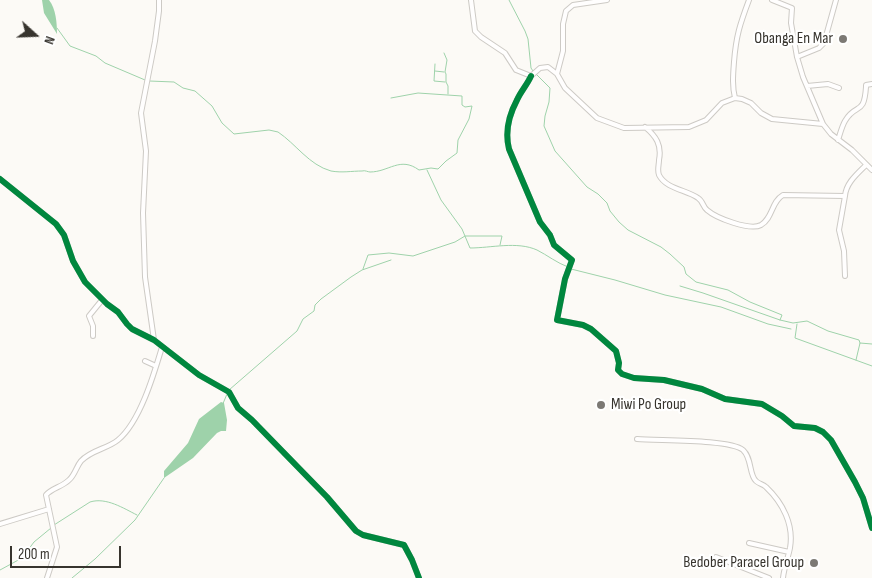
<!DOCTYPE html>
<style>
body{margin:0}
#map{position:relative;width:872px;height:578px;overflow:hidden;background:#fcfaf6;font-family:"Sofia Sans Condensed",sans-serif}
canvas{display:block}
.north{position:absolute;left:10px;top:10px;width:50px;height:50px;-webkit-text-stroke:4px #fff;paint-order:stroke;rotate:110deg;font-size:14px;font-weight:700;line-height:20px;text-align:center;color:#37342e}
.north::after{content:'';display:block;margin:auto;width:18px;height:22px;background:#37342e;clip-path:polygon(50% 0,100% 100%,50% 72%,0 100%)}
.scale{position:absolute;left:10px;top:546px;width:111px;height:22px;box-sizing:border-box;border:2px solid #37342e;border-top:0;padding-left:6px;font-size:15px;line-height:18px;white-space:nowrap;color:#37342e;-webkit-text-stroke:4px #fff;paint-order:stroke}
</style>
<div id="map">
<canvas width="872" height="578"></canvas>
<div class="north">N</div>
<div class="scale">200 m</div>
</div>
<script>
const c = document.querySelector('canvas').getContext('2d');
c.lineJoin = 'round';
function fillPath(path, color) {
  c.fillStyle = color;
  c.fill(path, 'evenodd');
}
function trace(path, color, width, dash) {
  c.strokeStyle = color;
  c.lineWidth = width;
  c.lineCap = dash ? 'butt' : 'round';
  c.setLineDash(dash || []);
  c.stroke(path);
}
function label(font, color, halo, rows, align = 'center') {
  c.font = font + ' "Sofia Sans Condensed",sans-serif';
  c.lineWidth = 4.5;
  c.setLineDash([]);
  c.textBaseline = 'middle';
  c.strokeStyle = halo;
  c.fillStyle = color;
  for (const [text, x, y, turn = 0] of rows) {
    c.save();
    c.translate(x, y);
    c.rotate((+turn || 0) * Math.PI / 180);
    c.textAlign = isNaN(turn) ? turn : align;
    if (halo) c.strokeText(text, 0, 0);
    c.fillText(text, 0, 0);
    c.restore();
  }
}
const water = new Path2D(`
 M42 0H49C56 9 57 23 57 34L44 13Z
 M221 402 224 403 227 420 226 431H221L217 433 193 458 164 478V471L188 443 199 419Z`);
const stream = new Path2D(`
 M509 0 525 31 528 39 531 68 533 71
 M57 28 70 46 96 56 105 63 145 80
 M444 53 447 60 445 72 446 74V82L448 86V94
 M435 64 434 81 445 82
 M435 71 444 72
 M536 74 550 88 549 102 545 116 544 126 555 151 587 187 598 194 607 203 610 211 619 222 628 230 661 247 670 254 684 267 686 274 696 282 728 290 750 302 782 315 780 320
 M149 81 174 82 183 88 195 91 212 106 222 123 234 134 269 130 278 132C296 144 309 165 331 171 342 173 352 171 362 171 365 170 368 172 370 172 389 172 400 156 419 170L431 168 438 169 446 161 457 153 458 140 469 119 472 106 465 107 462 105V96L418 93 391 98
 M427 170 441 200 462 229 470 248C491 248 517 241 537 250 547 255 557 263 568 267
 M363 269 368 255 389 253 413 256 455 242 465 236H502L500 245
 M571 269 615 280 665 295 721 307 768 324 791 329
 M680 286 703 293 780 320 793 323 807 321 828 331 859 340 860 343
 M797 324 795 338 872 366
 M856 360 860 343 872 344
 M229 390 297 331 303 319 314 311 315 305 321 299 351 277 362 270 391 260
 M222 406 227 394
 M54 525 90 502C106 497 123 508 137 515
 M0 570 22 558 34 542 51 528
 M72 578 95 559 135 520 164 478`);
const street = new Path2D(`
 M471 0 475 31 481 37 505 53 516 70 531 76 540 68 548 67 557 74 565 88 597 118 624 128 689 127 706 120 722 103 735 98 742 99 751 103 761 113 772 119 823 124
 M772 0 792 8 791 23 797 57 803 77 823 124 831 134 852 150 872 170
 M797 57 819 48 824 43 836 0
 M557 74 563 51V24L566 11 573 5 607 0
 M531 76C527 85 521 91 517 100 509 115 505 133 509 149L540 222 550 235 554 245 572 260 565 279 557 320 583 325 591 329 616 351 619 363 618 370 622 374 634 378 664 380 702 389 725 399 762 404 782 416 794 426 815 428 823 432 831 440 855 482 863 498 872 528
 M807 86 828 84 839 88
 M735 98C732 86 733 75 734 62 736 36 740 24 749 0
 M645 127C656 136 662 145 659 160 659 165 657 170 659 175 666 189 687 190 698 198 703 201 703 207 707 210 716 218 750 231 761 225 773 218 771 202 783 195L845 196C846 183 857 174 866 165
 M838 140C840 134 842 126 845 121 856 102 864 117 866 87V85L872 84
 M0 179 56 224 64 235 73 261 85 282 107 304 118 312 127 324 132 329 154 340 199 375 229 392 238 408 252 420 327 497 356 531 363 535 404 545 412 560 419 578
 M845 196 839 230 844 251 845 276
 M93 336V326L89 316 102 300
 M154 340 145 277 143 213 146 151 141 113 155 41 159 11V0
 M145 361 156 366
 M637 439C657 441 729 439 743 450 752 458 749 475 756 481 759 484 763 484 766 487 783 503 794 525 790 548 788 558 784 568 783 578
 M0 524 49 509
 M749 543 789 552
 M716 557 769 578
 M47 578 57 547 46 495C52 488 62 487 69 480 75 475 76 467 81 461 91 450 107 449 118 440 140 422 154 374 162 347`);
const cycleway = new Path2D(`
 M531 76C527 85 521 91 517 100 509 115 505 133 509 149L540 222 550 235 554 245 572 260 565 279 557 320 583 325 591 329 616 351 619 363 618 370 622 374 634 378 664 380 702 389 725 399 762 404 782 416 794 426 815 428 823 432 831 440 855 482 863 498 872 528
 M0 179 56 224 64 235 73 261 85 282 107 304 118 312 127 324 132 329 154 340 199 375 229 392 238 408 252 420 327 497 356 531 363 535 404 545 412 560 419 578`);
const markers = [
 [843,39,5,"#7c7974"],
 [601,405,5,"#7c7974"],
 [814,563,5,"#7c7974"]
];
const poiNames = [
 ["Obanga En Mar",833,39],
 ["Miwi Po Group",611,405,"left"],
 ["Bedober Paracel Group",804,563]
];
fillPath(water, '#9ed2aa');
trace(stream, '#9ed2aa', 1);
trace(street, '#cdcac5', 6);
trace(street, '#fffefe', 4);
trace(cycleway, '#00873e', 6);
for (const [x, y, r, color] of markers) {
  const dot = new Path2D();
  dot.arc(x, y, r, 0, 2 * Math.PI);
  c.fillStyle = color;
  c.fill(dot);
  trace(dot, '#fff', 2);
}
label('16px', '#37342e', '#fff', poiNames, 'right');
</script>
